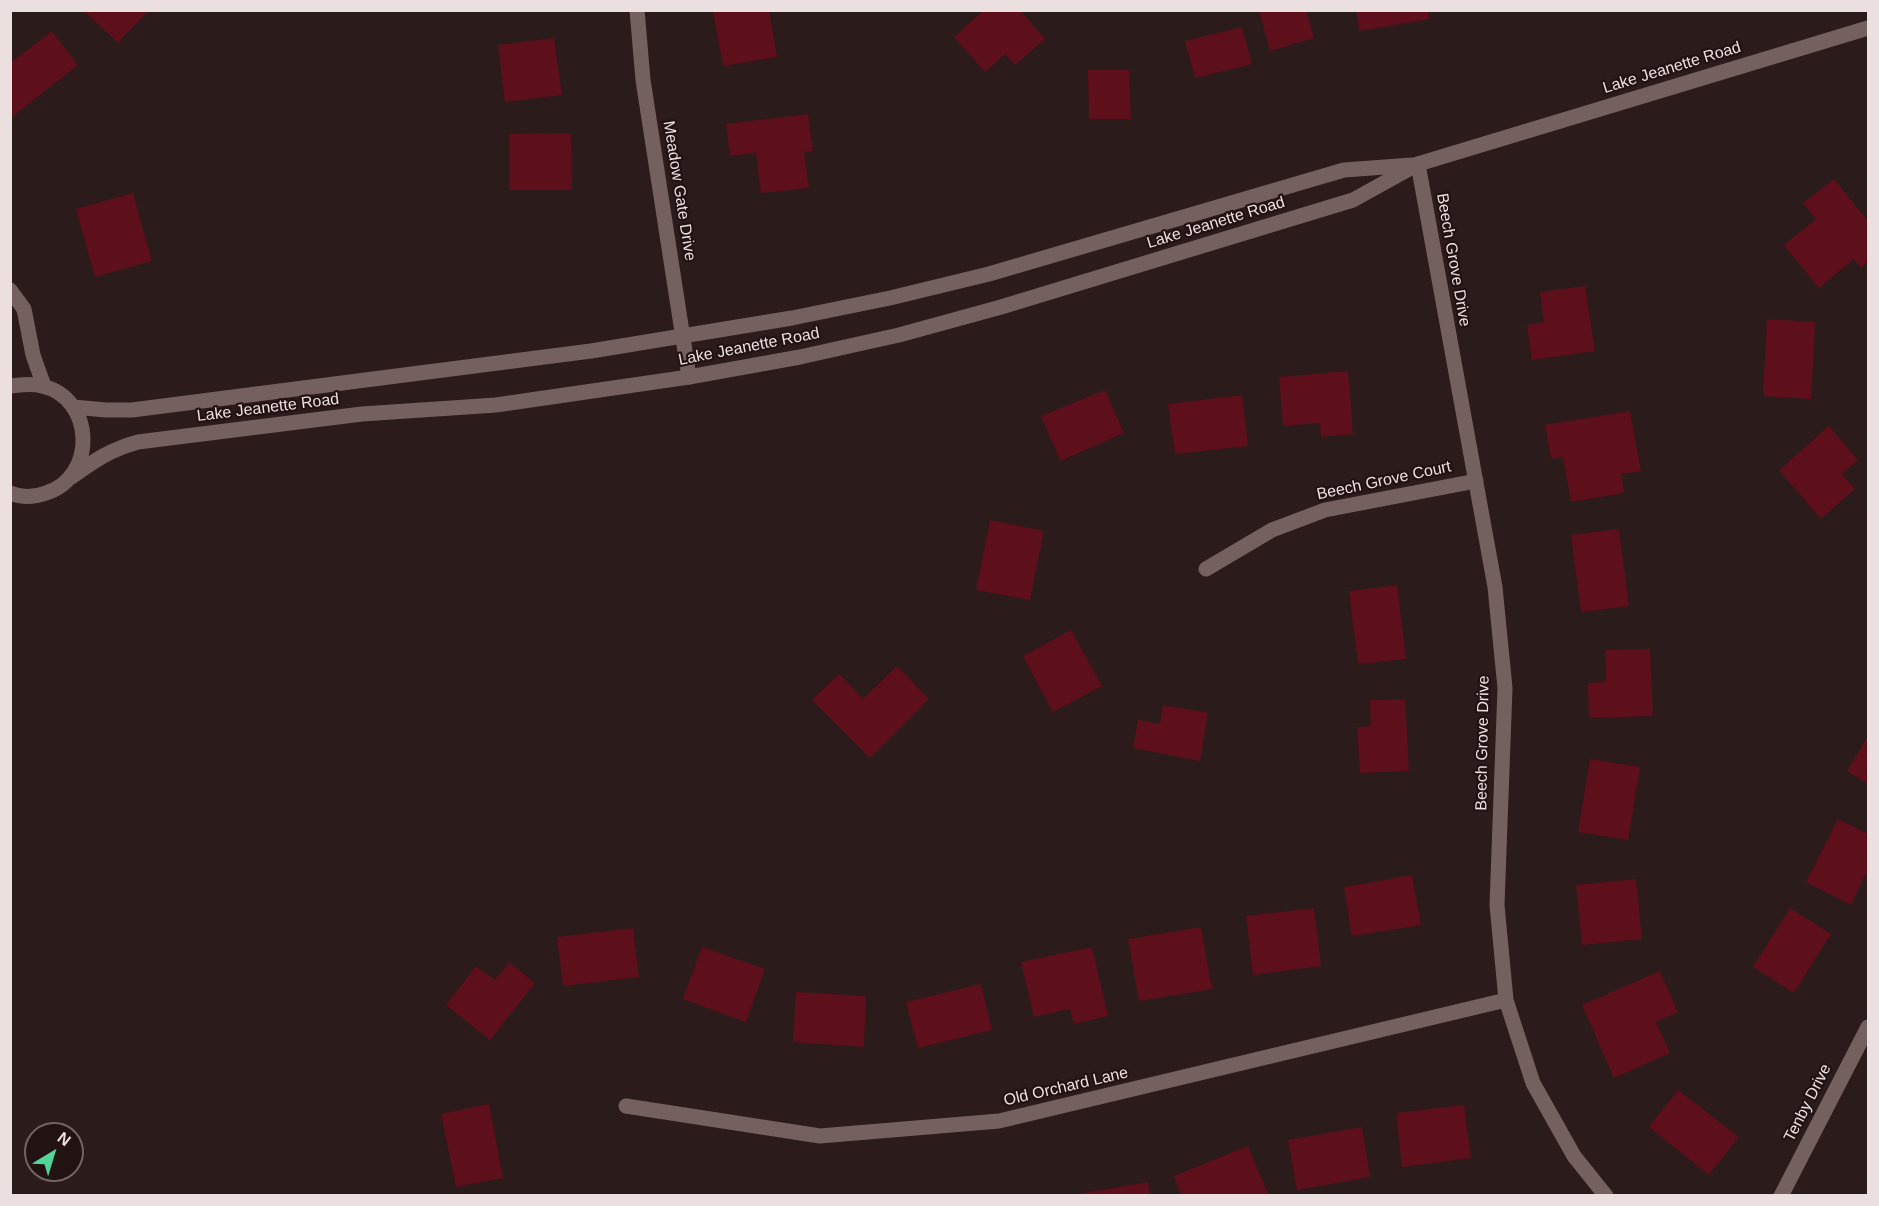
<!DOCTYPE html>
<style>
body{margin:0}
#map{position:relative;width:1879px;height:1206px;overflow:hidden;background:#2c1b1b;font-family:Helvetica,sans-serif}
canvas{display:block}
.frame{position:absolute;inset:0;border:12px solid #ecdfdf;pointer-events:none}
.north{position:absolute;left:24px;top:1122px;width:60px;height:60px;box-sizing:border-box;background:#221212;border:2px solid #736464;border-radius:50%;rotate:38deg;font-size:16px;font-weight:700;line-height:24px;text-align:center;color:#ecdfdf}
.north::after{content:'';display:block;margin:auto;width:21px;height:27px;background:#52d397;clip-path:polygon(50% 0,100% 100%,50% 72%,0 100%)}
</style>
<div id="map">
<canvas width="1879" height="1206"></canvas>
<div class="frame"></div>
<div class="north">N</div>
</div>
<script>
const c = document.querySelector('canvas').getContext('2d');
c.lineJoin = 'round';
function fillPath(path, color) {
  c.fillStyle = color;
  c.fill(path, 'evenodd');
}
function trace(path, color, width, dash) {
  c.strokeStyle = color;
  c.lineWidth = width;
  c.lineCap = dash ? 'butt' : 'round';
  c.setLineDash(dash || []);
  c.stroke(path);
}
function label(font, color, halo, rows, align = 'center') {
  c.font = font + ' Helvetica,sans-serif';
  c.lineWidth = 4.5;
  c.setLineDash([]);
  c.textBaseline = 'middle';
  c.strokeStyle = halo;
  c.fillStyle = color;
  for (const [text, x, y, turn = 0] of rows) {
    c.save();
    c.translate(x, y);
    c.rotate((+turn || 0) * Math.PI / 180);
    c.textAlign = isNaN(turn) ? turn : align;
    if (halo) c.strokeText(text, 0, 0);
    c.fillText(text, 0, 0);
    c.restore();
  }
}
const building = new Path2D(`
 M83 10H149L118 43Z
 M720 10H769L777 57 723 66 713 12Z
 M984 10H1020L1045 39 1015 65 1005 54 985 72 954 37Z
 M1259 10H1306L1314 38 1270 51Z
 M1356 10H1428L1430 19 1359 31Z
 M1242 27 1252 64 1195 78 1185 41Z
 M52 31 78 65 13 116 10 113V63Z
 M554 38 562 95 505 102 498 45Z
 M1088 70H1129L1131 119H1089Z
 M808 114 813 151 804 152 809 188 761 193 756 153 730 156 726 124Z
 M571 133 572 190H509V134Z
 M1834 179 1868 221V261L1861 268 1854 259 1819 288 1784 245 1816 219 1803 203Z
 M133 193 152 261 95 277 76 209Z
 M1585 286 1595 351 1532 360 1527 325 1544 322 1540 292Z
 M1767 319 1815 322 1811 399 1763 396Z
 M1348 371 1353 434 1321 437 1320 423 1283 426 1279 377Z
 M1105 390 1124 433 1060 461 1041 416Z
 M1242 395 1248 446 1175 454 1168 404Z
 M1630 411 1641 471 1621 474 1624 493 1571 502 1563 457 1551 459 1545 425Z
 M1829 426 1858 460 1842 474 1855 489 1821 519 1779 470Z
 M990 520 1044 531 1030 600 976 590Z
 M1619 529 1629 606 1581 612 1571 535Z
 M1397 585 1406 659 1358 664 1349 591Z
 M1071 630 1102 686 1053 712 1023 656Z
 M1650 649 1653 716 1589 718 1588 683 1606 682 1605 650Z
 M897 666 929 699 870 758 812 700 839 674 863 699Z
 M1405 699 1409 771 1360 773 1357 727 1371 726 1370 700Z
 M1163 705 1208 713 1200 761 1133 748 1138 720 1160 724Z
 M1868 736V784L1847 771Z
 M1590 759 1640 767 1628 840 1578 832Z
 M1838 819 1868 834V869L1851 905 1806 882Z
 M1412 875 1421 925 1352 936 1344 887Z
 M1636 879 1642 939 1582 945 1576 885Z
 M1314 908 1321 966 1253 975 1246 916Z
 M1790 908 1831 934 1794 993 1753 967Z
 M1201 927 1212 989 1139 1001 1128 939Z
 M633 928 639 977 563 986 557 937Z
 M702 947 765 969 746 1022 683 999Z
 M1092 947 1108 1016 1074 1024 1070 1009 1034 1017 1021 962Z
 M509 962 535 983 490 1040 446 1005 476 966 495 980Z
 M1660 971 1678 1012 1656 1022 1670 1053 1614 1078 1582 1005Z
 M981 984 992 1030 918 1048 906 1002Z
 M796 992 866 996 864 1047 793 1042Z
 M1678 1090 1739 1137 1709 1175 1649 1127Z
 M489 1104 503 1178 456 1187 441 1114Z
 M1464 1105 1471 1158 1402 1167 1396 1113Z
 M1362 1127 1370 1177 1297 1190 1288 1140Z
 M1248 1146 1269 1196H1182L1174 1176Z
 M1148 1182 1150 1196H1077V1194Z`);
const minor = new Path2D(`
 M637 10 643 80 689 377
 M1418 164 1495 587 1505 688 1497 905 1506 1000 1533 1083 1574 1156 1606 1196
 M10 290 24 309 33 355 44 386
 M1206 569 1272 530 1325 510 1476 481
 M626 1106 820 1136 999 1121 1506 1000
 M1781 1196 1868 1027`);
const tertiary = new Path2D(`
 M10 386C22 385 31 383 42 386 95 398 97 477 46 493 35 497 22 498 10 493
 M73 407 106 410H132L591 351 792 318 890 298 989 274 1344 170 1412 165
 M70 478C94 461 109 450 138 442L362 414 496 405 689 377 800 357 899 335 1001 307 1353 200 1418 164 1868 28`);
const streetNames = [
 ["Lake Jeanette Road",1672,68,-17],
 ["Meadow Gate Drive",679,191,81],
 ["Lake Jeanette Road",1216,223,-17],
 ["Beech Grove Drive",1453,260,80],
 ["Lake Jeanette Road",749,347,-11],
 ["Lake Jeanette Road",268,408,-7],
 ["Beech Grove Court",1384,481,-12],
 ["Beech Grove Drive",1483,743,-89],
 ["Old Orchard Lane",1066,1087,-13],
 ["Tenby Drive",1808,1103,-63]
];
fillPath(building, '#5d0f1b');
trace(minor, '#756060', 15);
trace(tertiary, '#756060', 15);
label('16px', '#ecdfdf', '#221212', streetNames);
</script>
